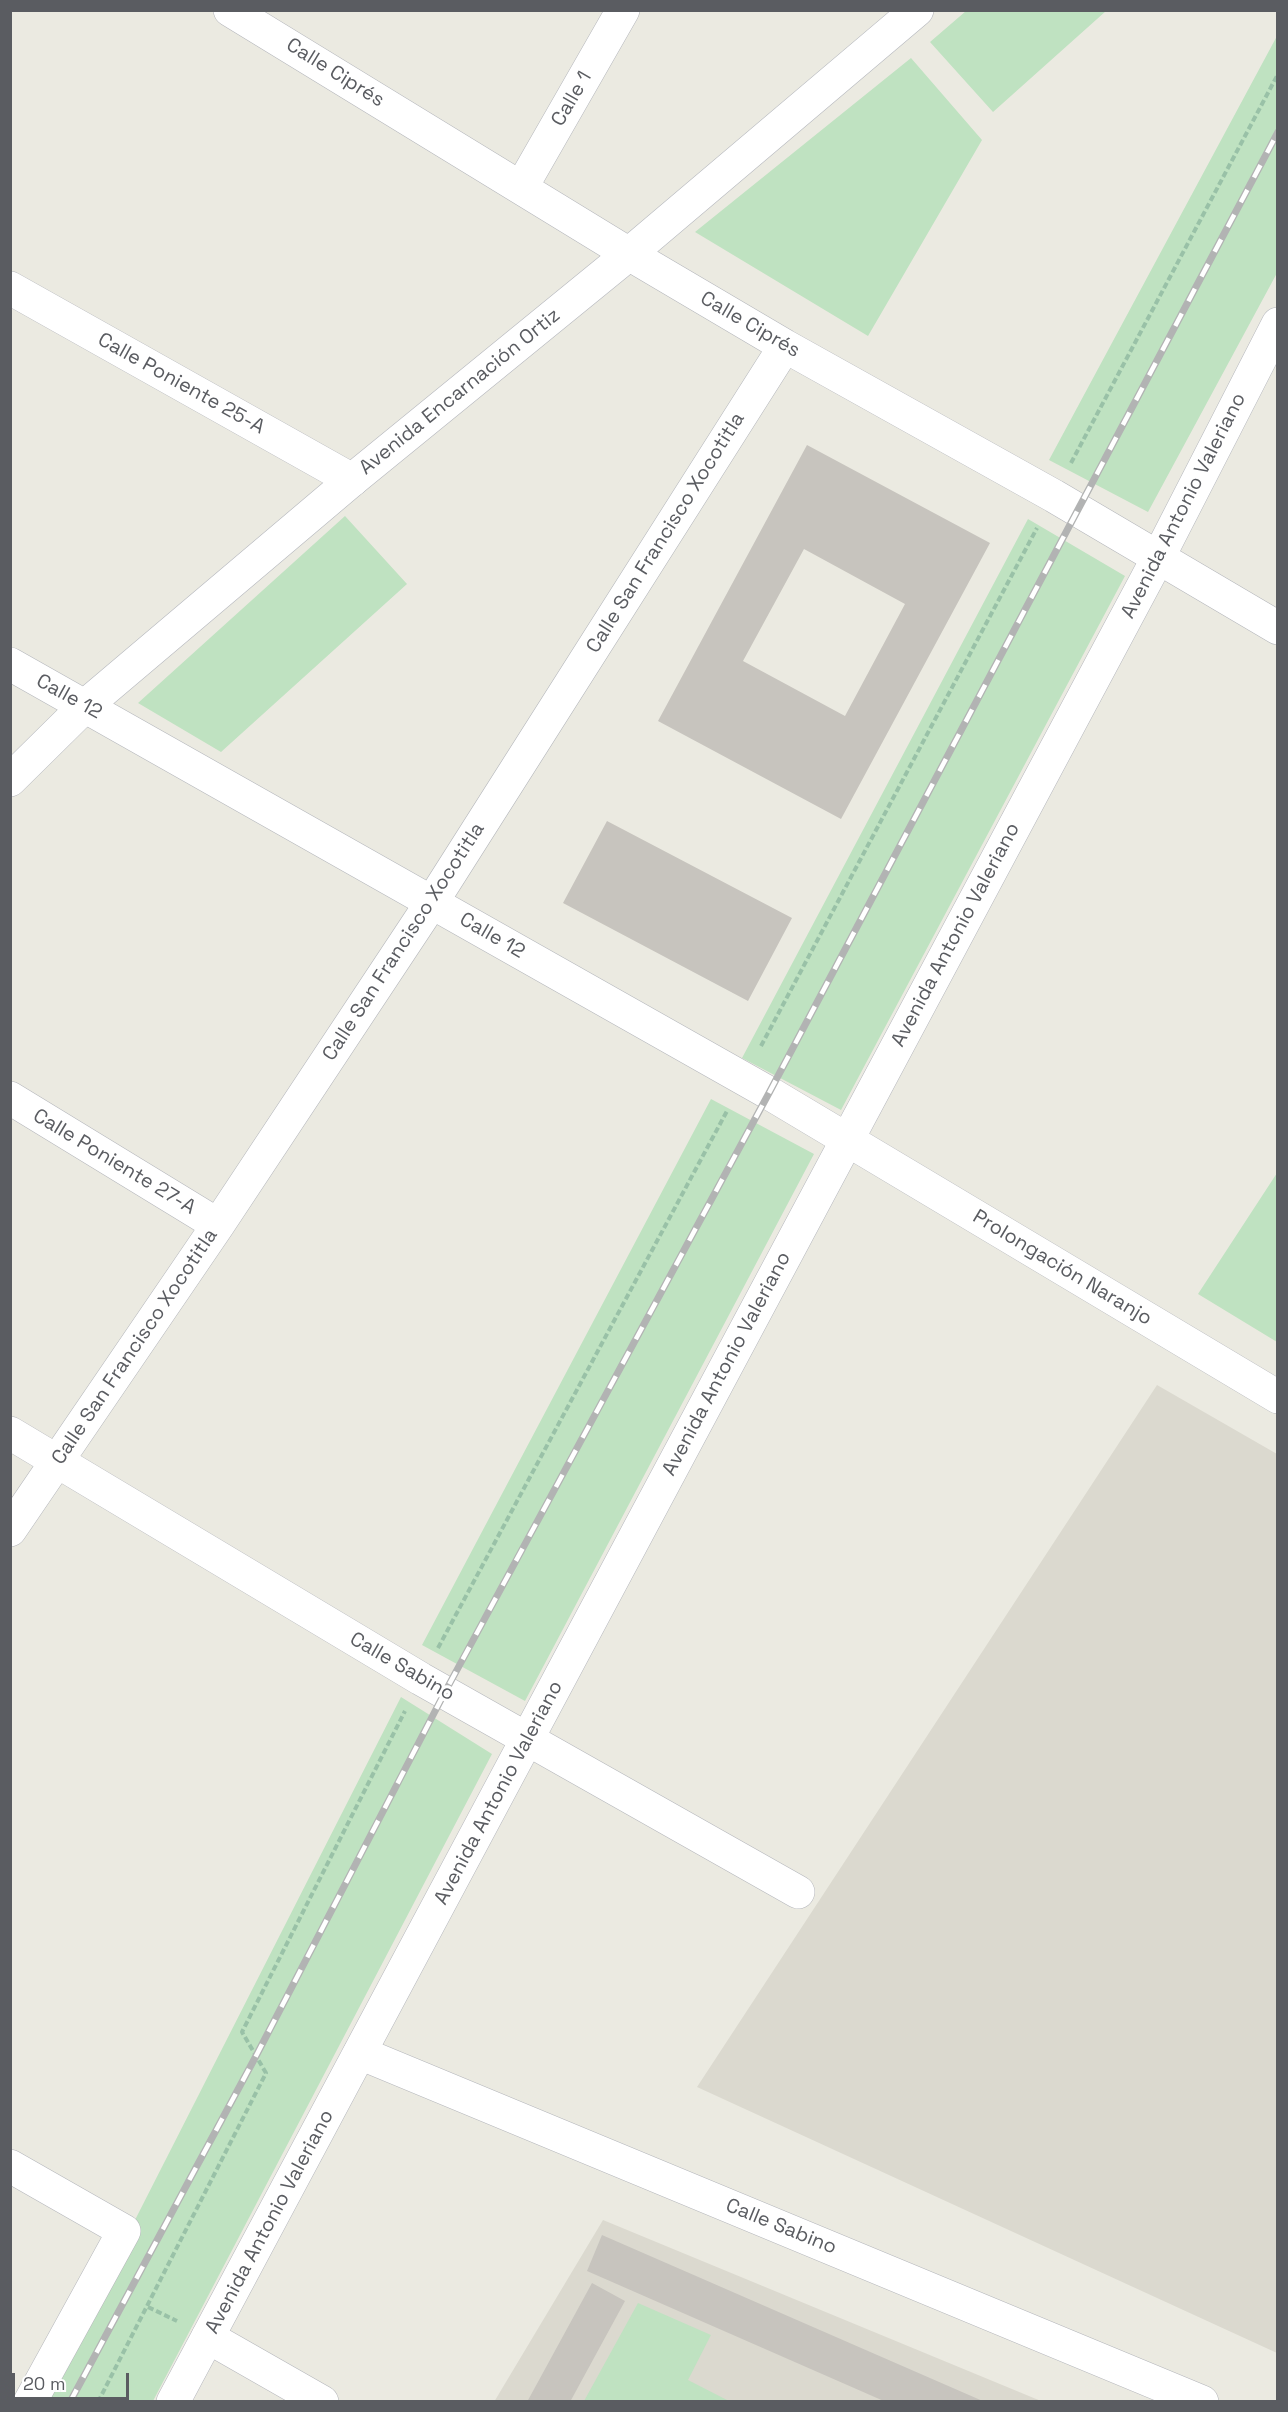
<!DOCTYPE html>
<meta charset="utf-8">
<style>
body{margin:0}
#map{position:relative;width:1288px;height:2412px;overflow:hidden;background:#ebeae1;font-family:"Space Grotesk",sans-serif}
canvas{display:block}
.frame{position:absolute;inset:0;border:12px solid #5a5c61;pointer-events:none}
.scale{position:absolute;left:12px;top:2373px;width:117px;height:27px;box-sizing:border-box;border:3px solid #5a5c61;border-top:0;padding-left:8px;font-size:18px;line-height:21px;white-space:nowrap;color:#5a5c61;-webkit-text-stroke:4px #fff;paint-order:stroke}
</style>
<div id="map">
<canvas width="1288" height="2412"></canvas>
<div class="frame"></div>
<div class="scale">20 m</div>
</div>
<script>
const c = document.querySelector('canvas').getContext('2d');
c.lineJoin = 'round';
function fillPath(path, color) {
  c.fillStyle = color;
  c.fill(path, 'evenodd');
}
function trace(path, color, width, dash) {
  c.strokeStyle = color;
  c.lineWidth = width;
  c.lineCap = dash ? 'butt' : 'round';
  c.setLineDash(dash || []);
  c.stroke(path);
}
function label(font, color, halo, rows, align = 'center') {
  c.font = font + ' "Space Grotesk",sans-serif';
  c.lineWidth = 6;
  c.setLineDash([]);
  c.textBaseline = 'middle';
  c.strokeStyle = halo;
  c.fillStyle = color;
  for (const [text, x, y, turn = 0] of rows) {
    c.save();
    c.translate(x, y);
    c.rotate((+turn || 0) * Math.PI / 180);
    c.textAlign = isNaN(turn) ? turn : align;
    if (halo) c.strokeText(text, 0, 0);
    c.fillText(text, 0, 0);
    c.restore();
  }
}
const education = new Path2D(`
 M1157 1385 1277 1454V2353L697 2087Z
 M603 2220 1041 2401 494 2402Z`);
const green = new Path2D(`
 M966 11V10L1106 11 993 112 930 42Z
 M1277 36V273L1148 512 1049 460Z
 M911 58 982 140 868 336 695 232Z
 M345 516 407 584 221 752 138 703Z
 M1028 519 1125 576 841 1110 742 1058Z
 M711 1099 814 1154 525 1701 422 1645Z
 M1277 1173V1342L1198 1294Z
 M401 1697 492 1754 153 2401 37 2402 136 2218Z
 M638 2303 711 2335 688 2380 729 2401H584Z`);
const building = new Path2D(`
 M807 445 990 543 841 819 658 721ZM804 549 905 604 845 716 743 661Z
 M607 821 792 918 748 1001 563 903Z
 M602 2235 985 2402H886L587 2271Z
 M592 2283 625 2301 570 2402H527Z`);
const path = new Path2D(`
 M1071 463 1278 74
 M761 1046 1037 528
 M438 1648 727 1111
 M148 2307 177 2321
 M98 2402 266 2073 242 2032 405 1711`);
const street = new Path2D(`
 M230 10 629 254 785 346 1054 496 1278 628
 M521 188 623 10
 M10 288 352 480
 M10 664 769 1093 1278 1397
 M10 1098 218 1225
 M10 1433 421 1679 798 1892
 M10 1530 218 1225 432 902 785 346
 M360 2053 1202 2402
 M10 2166 124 2231 30 2402
 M208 2337 322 2402`);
const secondary = new Path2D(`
 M10 780 85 706 352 480 629 254 917 10
 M173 2402 1159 556 1278 324`);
const rail = new Path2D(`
 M70 2402 256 2056 445 1692 769 1093 1278 132`);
const streetNames = [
 ["Calle Ciprés",335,73,32],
 ["Calle 1",572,99,-60],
 ["Calle Ciprés",750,325,30],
 ["Calle Poniente 25-A",181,384,29],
 ["Avenida Encarnación Ortiz",460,392,-39],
 ["Avenida Antonio Valeriano",1184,506,-63],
 ["Calle San Francisco Xocotitla",666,533,-58],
 ["Calle 12",69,697,29],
 ["Avenida Antonio Valeriano",956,935,-62],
 ["Calle 12",492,936,30],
 ["Calle San Francisco Xocotitla",404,942,-57],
 ["Calle Poniente 27-A",114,1162,31],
 ["Prolongación Naranjo",1062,1268,31],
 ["Calle San Francisco Xocotitla",135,1347,-56],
 ["Avenida Antonio Valeriano",727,1364,-62],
 ["Calle Sabino",402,1667,30],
 ["Avenida Antonio Valeriano",499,1793,-62],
 ["Avenida Antonio Valeriano",270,2222,-62],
 ["Calle Sabino",781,2227,22]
];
fillPath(education, '#dbd9cf');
fillPath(green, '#bfe2c1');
fillPath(building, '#c7c4be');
trace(street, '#b4b6bb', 34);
trace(secondary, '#b5b7bd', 34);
trace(path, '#99c1a7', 4, [6, 3]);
trace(street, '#fff', 33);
trace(secondary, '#fff', 33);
trace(rail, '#b2b3b3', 7);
trace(rail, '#fff', 4.5, [14]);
label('20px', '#5a5c61', '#fff', streetNames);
</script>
